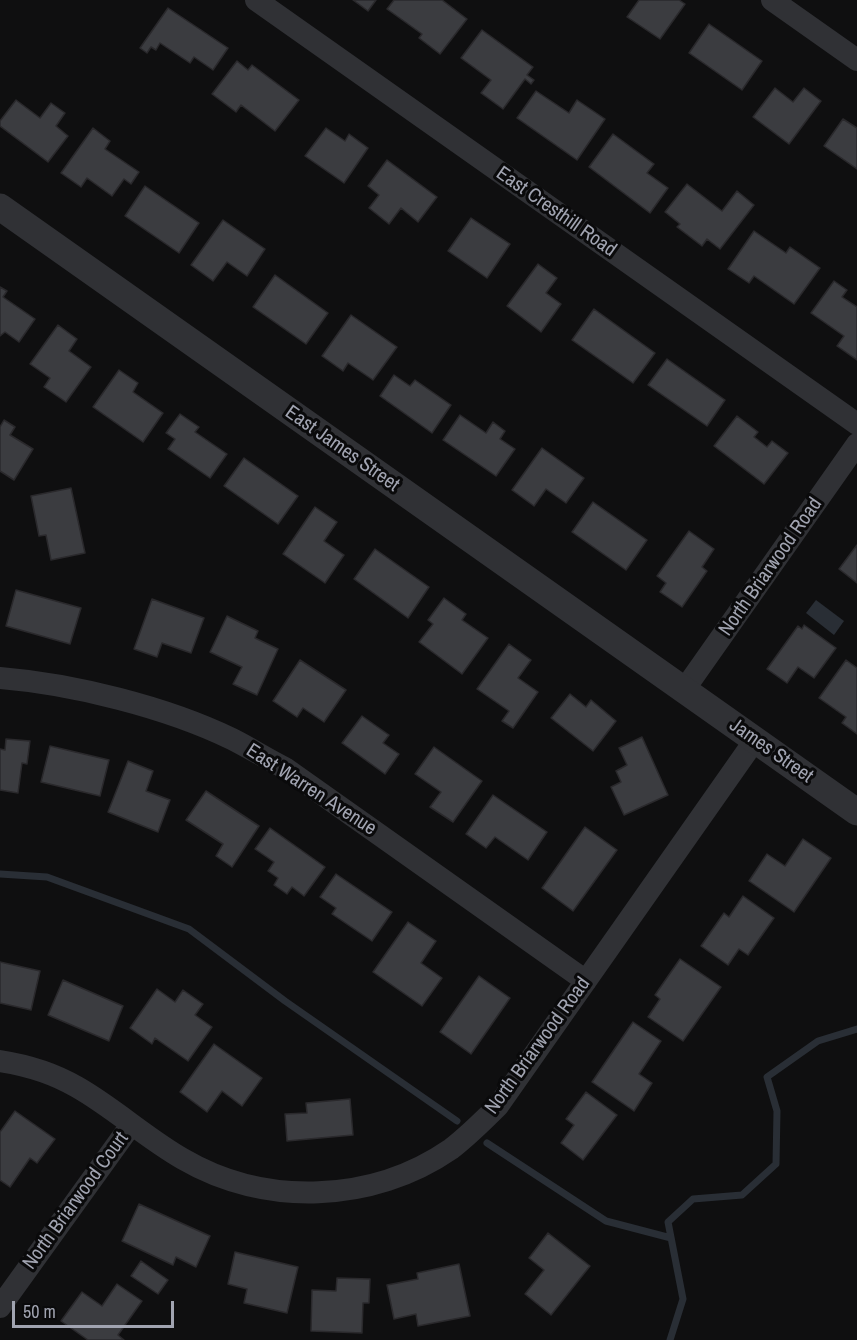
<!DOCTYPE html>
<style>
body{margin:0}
#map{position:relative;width:857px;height:1340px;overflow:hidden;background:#0f0f10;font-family:"Archivo Narrow",sans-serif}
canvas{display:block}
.scale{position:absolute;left:12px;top:1301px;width:162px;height:27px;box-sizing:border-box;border:3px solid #a1a4b1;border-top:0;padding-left:8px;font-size:18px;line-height:21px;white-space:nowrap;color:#a1a4b1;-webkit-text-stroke:4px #0a0a0b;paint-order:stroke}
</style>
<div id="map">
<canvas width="857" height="1340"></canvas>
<div class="scale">50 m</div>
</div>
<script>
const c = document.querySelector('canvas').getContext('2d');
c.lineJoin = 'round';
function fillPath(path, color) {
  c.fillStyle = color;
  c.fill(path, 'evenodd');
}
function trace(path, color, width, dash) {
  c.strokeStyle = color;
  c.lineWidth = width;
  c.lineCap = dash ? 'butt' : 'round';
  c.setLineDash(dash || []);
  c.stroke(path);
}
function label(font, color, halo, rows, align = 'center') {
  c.font = font + ' "Archivo Narrow",sans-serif';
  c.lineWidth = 6;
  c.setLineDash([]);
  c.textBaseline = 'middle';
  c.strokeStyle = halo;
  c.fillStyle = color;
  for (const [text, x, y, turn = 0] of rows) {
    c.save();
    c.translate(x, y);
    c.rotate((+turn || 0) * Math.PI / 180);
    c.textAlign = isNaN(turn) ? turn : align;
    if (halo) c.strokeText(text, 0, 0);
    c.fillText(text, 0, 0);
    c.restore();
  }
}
const water = new Path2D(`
 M816 600 844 621 834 635 806 613Z`);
const stream = new Path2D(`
 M0 874 47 877 189 929 285 1001 457 1121
 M487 1143 606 1221 671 1238
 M670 1340 683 1299 668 1222 693 1199 742 1195 776 1164 777 1111 767 1077 818 1041 857 1029`);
const building = new Path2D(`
 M353 0H376L368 11Z
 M394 0H442L467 19 440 54 419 38 422 34 387 9Z
 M639 0H679L685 4 660 39 627 17Z
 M168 8 228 48 213 70 194 57 190 63 160 43 156 50 151 47 147 53 140 48Z
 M709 24 762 61 742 90 689 53Z
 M482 30 533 67 527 75 534 80 531 84 525 79 503 109 481 93 491 80 461 58Z
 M237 61 248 70 252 65 299 100 275 131 241 105 236 112 212 94Z
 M775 88 793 102 804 88 821 101 789 144 753 117Z
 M536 91 569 113 577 100 605 119 577 160 517 118Z
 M16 100 40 118 51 103 65 113 56 126 68 136 48 162 0 126V121Z
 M843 119 857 128V169L824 146Z
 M93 128 110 141 105 149 139 172 131 184 124 179 112 196 87 178 81 187 61 173Z
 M326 128 345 141 349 134 368 148 344 183 305 156Z
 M613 134 654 164 647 173 668 188 650 213 589 167Z
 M387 160 437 197 418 222 401 208 389 224 369 208 379 195 368 186Z
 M687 184 722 211 737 191 754 205 720 249 707 239 702 246 677 227 680 224 665 212Z
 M145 186 199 223 179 253 125 216Z
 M471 218 510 244 487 278 448 251Z
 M223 220 265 249 247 276 227 262 213 281 191 265Z
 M754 231 786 253 790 247 820 268 794 304 754 276 749 283 728 269Z
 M538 264 557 278 546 293 561 304 541 332 507 306Z
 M275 275 328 313 306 344 253 307Z
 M834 281 847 290 842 297 857 307V360L837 346 844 336 811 313Z
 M0 287 7 291 3 297 35 319 19 342 5 332 0 336Z
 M594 309 655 353 633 383 572 340Z
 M351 315 397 347 373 380 348 363 343 371 322 356Z
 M58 325 77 339 69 351 91 367 66 402 44 387 50 378 30 364Z
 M667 359 725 400 707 426 648 385Z
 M119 370 138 383 133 392 163 413 143 442 93 407Z
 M394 375 410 386 415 380 451 405 432 433 380 396Z
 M180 414 199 427 195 432 227 454 210 478 168 449 175 439 166 433Z
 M460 415 486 433 493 422 505 431 500 439 515 449 496 476 443 440Z
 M737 416 758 432 754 437 767 447 772 441 788 453 764 484 714 446Z
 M4 420 15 427 10 435 33 449 14 480 0 471V427Z
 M542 448 584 478 566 503 546 489 534 506 512 490Z
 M244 458 298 496 278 524 224 486Z
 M71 488 85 553 51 560 46 535 39 536 31 496Z
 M593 502 647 540 626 570 572 532Z
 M315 507 337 522 324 541 344 555 325 583 283 554Z
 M689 531 714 549 702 567 707 571 682 607 660 592 666 583 657 576Z
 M857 545V583L839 569Z
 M375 549 429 587 408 618 354 579Z
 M16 590 81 608 70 644 6 626Z
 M444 598 466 614 462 620 488 638 462 674 419 642 433 624 428 620Z
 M152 599 204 618 191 653 162 643 157 657 134 649Z
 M227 616 258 631 255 638 278 649 257 695 233 684 242 667 210 652Z
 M804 625 836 648 814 678 798 667 787 683 767 669 798 626 802 629Z
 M509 644 531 660 518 678 538 692 513 728 502 721 509 711 477 689Z
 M300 660 346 690 324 722 303 708 297 717 273 701Z
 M846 660 857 668V734L842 723 846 717 819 698Z
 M570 694 586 707 591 700 616 721 593 751 551 718Z
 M362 716 389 735 383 743 399 754 385 774 342 743Z
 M642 737 668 795 624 815 611 787 621 782 616 771 627 765 619 748Z
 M6 739 30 741 27 764 22 763 18 793 0 790V749L5 750Z
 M50 746 109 760 100 796 41 782Z
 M434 747 482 781 453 822 430 807 441 792 415 774Z
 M128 761 153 771 146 791 170 800 158 832 108 812Z
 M206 791 259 826 232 867 216 856 223 844 186 820Z
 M493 795 547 832 528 860 495 837 486 848 466 834Z
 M585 827 617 850 573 911 542 888Z
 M270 828 325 867 304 896 292 887 287 894 274 885 278 878 268 871 274 862 255 849Z
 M803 839 831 858 794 912 749 881 767 854 785 866Z
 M336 874 392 912 372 941 332 914 336 908 320 897Z
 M743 896 774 918 748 955 739 949 728 965 701 946 724 913 729 917Z
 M408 922 436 941 421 963 442 978 422 1006 373 972Z
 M680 959 721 987 683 1041 648 1017 660 999 655 995Z
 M0 962 40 971 31 1010 0 1003Z
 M479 976 510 998 471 1054 440 1032Z
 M63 980 123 1006 109 1041 48 1015Z
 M157 989 175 1002 183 990 203 1004 195 1015 212 1027 188 1061 155 1038 152 1044 130 1028Z
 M633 1022 661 1041 639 1074 652 1083 634 1111 592 1082Z
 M214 1044 262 1078 242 1106 222 1091 207 1112 180 1092Z
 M586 1092 617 1115 583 1160 561 1143 574 1125 566 1119Z
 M350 1099 353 1135 287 1141 285 1114 307 1113 306 1103Z
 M15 1111 55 1139 37 1163 30 1158 10 1187 0 1180V1132Z
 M139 1204 210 1236 196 1267 176 1257 173 1265 122 1241Z
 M548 1233 590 1266 551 1315 525 1294 544 1270 529 1258Z
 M235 1252 298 1267 287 1313 244 1303 247 1289 228 1284Z
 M141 1261 168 1280 158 1294 131 1276Z
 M459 1264 470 1316 418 1326 416 1314 394 1319 387 1285 418 1279 417 1273Z
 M337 1278 370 1279 369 1303H363L362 1333 311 1331 312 1290 336 1291Z
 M117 1284 142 1301 118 1335 124 1340H88L61 1321 82 1292 102 1306Z`);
const minor = new Path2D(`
 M256 0 857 424
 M772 0 857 60
 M0 678C73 684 166 707 232 739 250 748 267 759 285 768L586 981
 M684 690 857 444
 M0 1061C26 1065 55 1074 77 1087 114 1108 146 1138 183 1159 265 1207 373 1203 451 1149 468 1136 483 1121 498 1106L755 740
 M0 1307 131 1125`);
const tertiary = new Path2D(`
 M0 207 857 812`);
const streetNames = [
 ["East Cresthill Road",556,212,35],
 ["East James Street",342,449,35],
 ["North Briarwood Road",771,567,-55],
 ["James Street",771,751,35],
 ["East Warren Avenue",311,790,33],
 ["North Briarwood Road",538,1046,-54],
 ["North Briarwood Court",76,1201,-54]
];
fillPath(water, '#292e35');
trace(stream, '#292e35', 7);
fillPath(building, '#3b3c40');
trace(building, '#2a292c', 1.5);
trace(minor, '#303135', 22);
trace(tertiary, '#303135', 27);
label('20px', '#a1a4b1', '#0a0a0b', streetNames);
</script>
